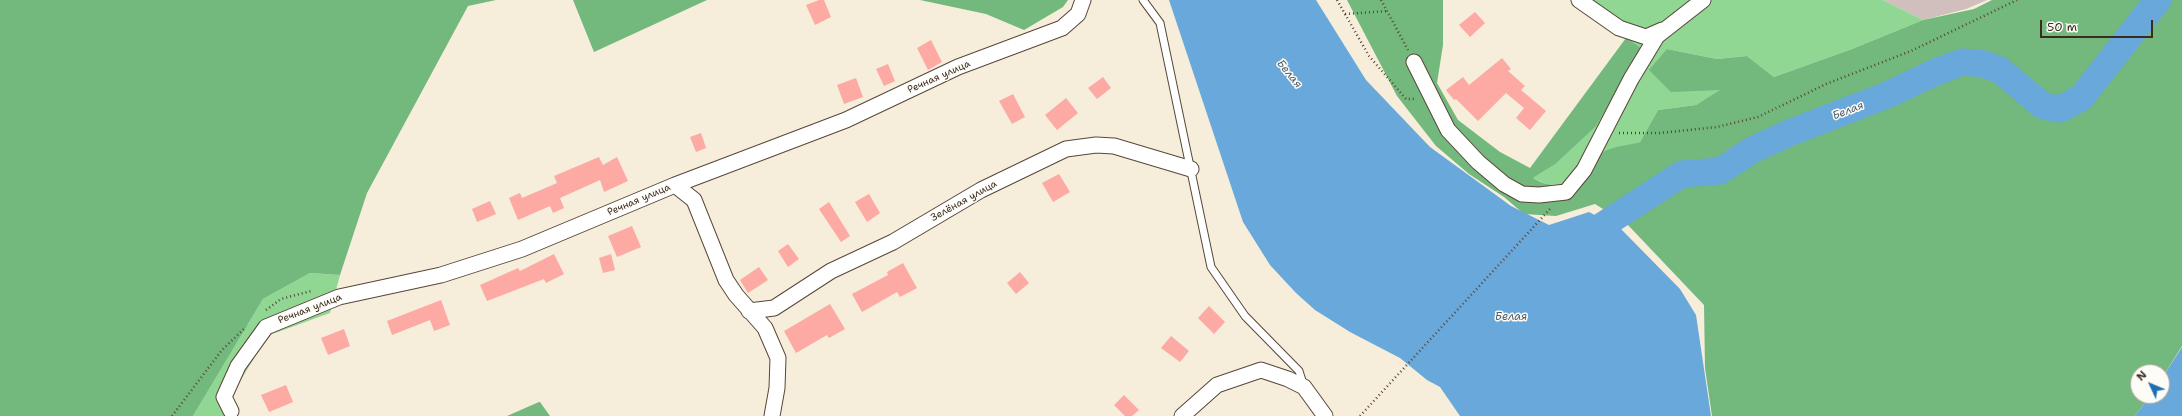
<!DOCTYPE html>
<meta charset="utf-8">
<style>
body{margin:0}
#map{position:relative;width:2182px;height:416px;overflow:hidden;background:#f6edda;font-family:"Shantell Sans",sans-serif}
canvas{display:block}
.north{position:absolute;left:2130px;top:364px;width:40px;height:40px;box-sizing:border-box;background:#fdfcf7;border:1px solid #afa8a0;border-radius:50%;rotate:314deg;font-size:11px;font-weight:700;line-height:16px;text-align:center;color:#3b2a1e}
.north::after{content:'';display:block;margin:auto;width:14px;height:18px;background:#1f6fb2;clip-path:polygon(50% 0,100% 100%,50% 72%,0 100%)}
.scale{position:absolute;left:2040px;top:20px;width:113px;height:18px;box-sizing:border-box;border:2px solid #3b2a1e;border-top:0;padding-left:5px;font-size:12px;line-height:14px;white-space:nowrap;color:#3b2a1e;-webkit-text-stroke:3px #fdfcf7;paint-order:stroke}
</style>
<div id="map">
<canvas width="2182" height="416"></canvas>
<div class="north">N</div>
<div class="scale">50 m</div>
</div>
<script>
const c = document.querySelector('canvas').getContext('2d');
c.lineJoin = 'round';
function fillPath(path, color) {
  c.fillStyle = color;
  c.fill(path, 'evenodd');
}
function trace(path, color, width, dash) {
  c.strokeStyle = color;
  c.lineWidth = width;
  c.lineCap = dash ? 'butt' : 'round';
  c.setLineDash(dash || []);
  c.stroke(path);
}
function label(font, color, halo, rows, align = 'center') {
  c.font = font + ' "Shantell Sans",sans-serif';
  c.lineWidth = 3;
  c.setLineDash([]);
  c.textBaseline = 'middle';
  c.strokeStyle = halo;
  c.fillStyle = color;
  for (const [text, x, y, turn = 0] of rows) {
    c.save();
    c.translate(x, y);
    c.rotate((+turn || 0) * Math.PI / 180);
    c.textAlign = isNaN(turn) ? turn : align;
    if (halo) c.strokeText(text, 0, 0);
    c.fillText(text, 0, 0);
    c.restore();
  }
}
const industrial = new Path2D(`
 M1883 0H1987L1966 9 1923 20Z`);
const green = new Path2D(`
 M1572 0H1883L1923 20 1852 49 1774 77 1747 56 1717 59 1667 49 1721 90 1696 105 1658 110 1640 142 1606 151 1565 184 1548 185 1533 178 1554 165 1626 38Z
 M310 273 340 275 330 313 267 336 229 400 224 416H193L263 299Z`);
const forest = new Path2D(`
 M0 0H496L468 6 367 193 340 275 310 273 263 299 193 416H0Z
 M573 0H707L594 52Z
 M920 0H1068L1063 7 1024 30 986 14Z
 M1347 0H1443V45L1437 83 1458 120 1500 152 1530 168 1626 38 1641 48 1596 126 1554 165 1533 178C1571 201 1579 163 1607 150 1617 146 1629 145 1640 142L1658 110 1696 105 1720 90 1671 92 1649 70 1667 49 1717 59 1747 56 1774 77 1852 49 1923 20 1974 9 1992 0H2182V346L2162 378V372H2138V396H2150L2135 416H1712L1705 368 1704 305 1627 224 1595 204 1556 216 1524 214 1504 197 1469 174 1436 146 1397 96Z
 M540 402 550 416H507L539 402Z`);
const water = new Path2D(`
 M1169 0H1316L1366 80 1430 147 1511 206 1549 225 1589 212 1621 229 1680 289 1696 315 1711 416H1460L1440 387 1427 380 1400 358 1350 332 1315 310 1296 293 1270 265 1243 222Z
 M2182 347V416H2135L2150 396H2162V378Z`);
const river = new Path2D(`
 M1577 242 1682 174 1720 171 1752 150 1789 133 1887 95 1938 71 1963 62 1984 64 2000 70 2043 106 2060 109 2081 98 2158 0`);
const building = new Path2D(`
 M819 0H824L831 17 815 25 806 5Z
 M1475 12 1485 23 1470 37 1459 25Z
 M931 40 942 62 928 70 917 48Z
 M1502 58 1511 69 1508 71 1525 86 1521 90 1546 111 1530 130 1516 118 1524 108 1506 93 1478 121 1456 99 1454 100 1446 90 1463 77 1469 85Z
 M888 64 895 81 884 86 876 69Z
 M1103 77 1111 88 1097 99 1088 88Z
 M856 78 863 97 844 104 837 85Z
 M1013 94 1025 117 1012 124 999 101Z
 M1066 98 1078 113 1057 130 1045 115Z
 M701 133 706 148 696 152 690 137Z
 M599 157 603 165 617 157 628 181 604 192 600 180 560 198 564 208 553 213 550 206 518 220 509 198 520 193 522 198 557 183 554 176Z
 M1059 174 1070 192 1053 202 1042 183Z
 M869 194 880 213 867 222 855 202Z
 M490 201 496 214 477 222 472 209Z
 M829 202 850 236 841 242 819 209Z
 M632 226 641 247 617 257 608 236Z
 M788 244 799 259 788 267 778 251Z
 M554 254 564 274 546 283 544 279 487 301 480 285 518 268 520 271Z
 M611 254 615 270 603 273 599 258Z
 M903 263 917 288 900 297 897 292 862 312 852 294 888 275 887 272Z
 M759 267 768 280 748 293 740 280Z
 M1020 272 1029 283 1016 294 1007 283Z
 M441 300 450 325 434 331 430 320 392 335 387 321Z
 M830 304 845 329 829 338 827 335 796 353 784 331Z
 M1209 306 1225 322 1214 334 1198 318Z
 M344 329 350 346 328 355 321 338Z
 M1171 336 1189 351 1180 362 1161 348Z
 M286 385 293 402 269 412 261 395Z
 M1124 395 1139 410 1132 416H1125L1114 405Z`);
const path = new Path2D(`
 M1337 0 1369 56 1406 99H1416
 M1381 0 1408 50
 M1345 14 1388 11
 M1619 133H1660L1717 127 1758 117 1826 84 1911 51 2017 0
 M266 310 281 299 311 291
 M172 416 222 350 246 327
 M1360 416 1550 209`);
const service = new Path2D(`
 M1143 0 1160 23 1211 267 1245 316 1299 371 1304 387`);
const minor = new Path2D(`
 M1579 0 1619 28 1646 37 1662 30
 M1414 62 1448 130 1478 162 1504 184 1522 194 1539 195 1566 192 1584 170 1631 79 1657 36 1703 0
 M675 185 694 200 726 280 736 295 765 328 778 358 777 388 772 416
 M749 311 774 308 831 271 893 242 981 190 1066 149 1096 145 1114 146 1191 169
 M231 411 224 397 238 366 266 327 339 297 441 275 522 249 675 185 846 120 958 67 1062 28 1078 14 1083 0
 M1182 416 1217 385 1261 370 1288 379 1304 387 1325 416`);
const streetNames = [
 ["Речная улица",939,77,-24],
 ["Речная улица",639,200,-23],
 ["Зелёная улица",964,201,-29],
 ["Речная улица",310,309,-21]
];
const waterNames = [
 ["Белая",1289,74,51],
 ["Белая",1848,111,-21],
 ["Белая",1511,317]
];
fillPath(industrial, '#d1bfbd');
fillPath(green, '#8fd792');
fillPath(forest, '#73b87c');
fillPath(water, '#68a8db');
trace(river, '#68a8db', 27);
fillPath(building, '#fcaaa3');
trace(service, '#57473a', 9);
trace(minor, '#57473a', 17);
trace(path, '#57473a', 2.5, [1, 3]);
trace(service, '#fff', 7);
trace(minor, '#fff', 15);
label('10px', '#3b2a1e', '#fdfcf7', streetNames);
label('italic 11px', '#4d5c6a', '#fdfcf7', waterNames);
</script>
